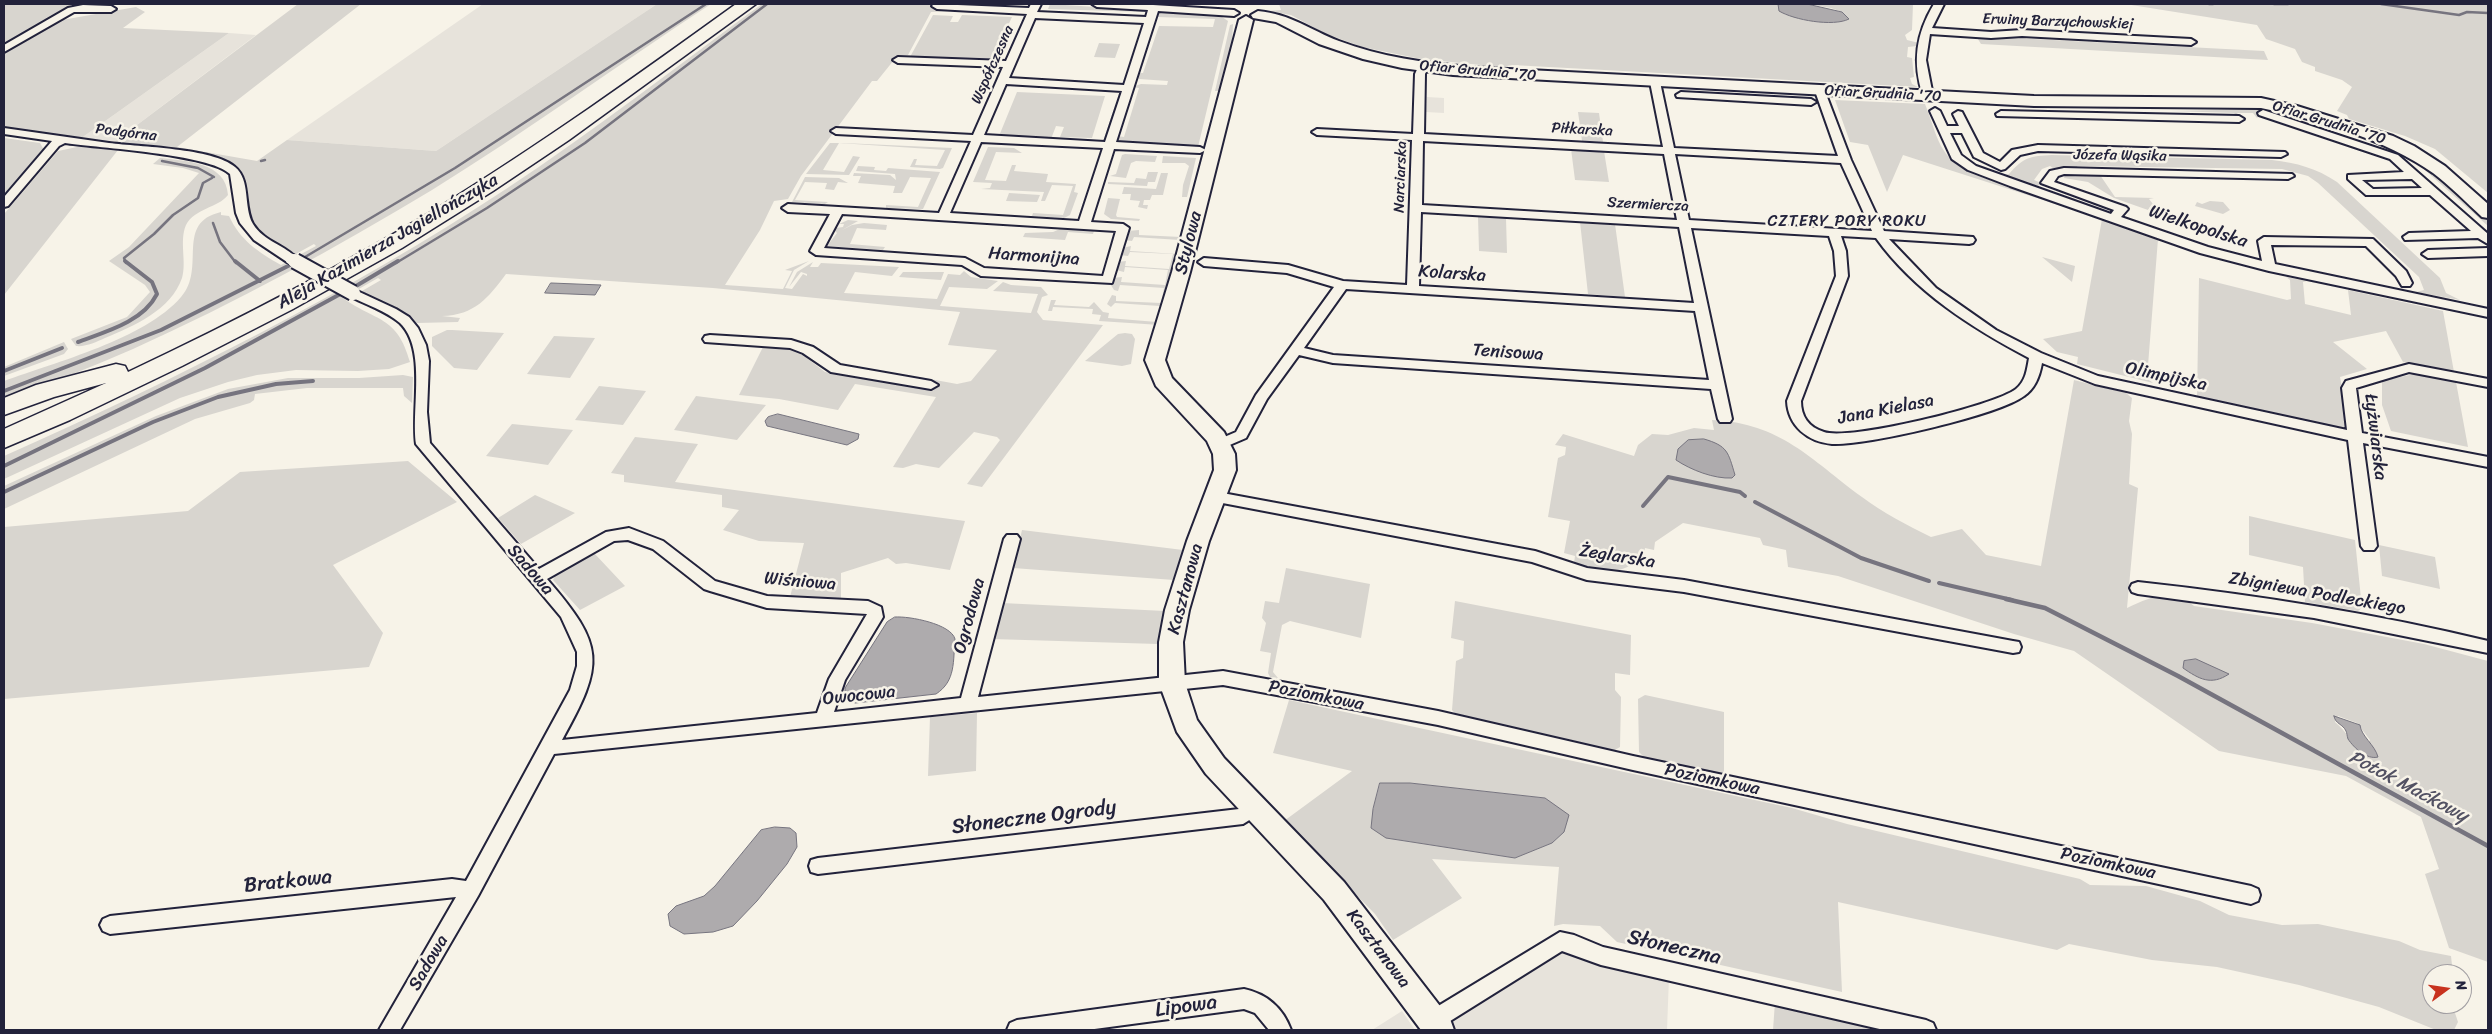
<!DOCTYPE html>
<meta charset="utf-8">
<style>
body{margin:0}
#map{position:relative;width:2492px;height:1034px;overflow:hidden;background:#f7f3e8;font-family:Sriracha,sans-serif}
canvas{display:block}
.frame{position:absolute;inset:0;border:5px solid #22223b;pointer-events:none}
.north{position:absolute;left:2422px;top:964px;width:50px;height:50px;box-sizing:border-box;background:#f7f3e8;border:1px solid #a29fa3;border-radius:50%;rotate:76deg;font-size:14px;font-weight:700;line-height:20px;text-align:center;color:#22223b}
.north::after{content:'';display:block;margin:auto;width:18px;height:22px;background:#c8321e;clip-path:polygon(50% 0,100% 100%,50% 72%,0 100%)}
</style>
<div id="map">
<canvas width="2492" height="1034"></canvas>
<div class="frame"></div>
<div class="north">N</div>
</div>
<script>
const c = document.querySelector('canvas').getContext('2d');
c.lineJoin = 'round';
function fillPath(path, color) {
  c.fillStyle = color;
  c.fill(path, 'evenodd');
}
function trace(path, color, width, dash) {
  c.strokeStyle = color;
  c.lineWidth = width;
  c.lineCap = dash ? 'butt' : 'round';
  c.setLineDash(dash || []);
  c.stroke(path);
}
function label(font, color, halo, rows, align = 'center') {
  c.font = font + ' Sriracha,sans-serif';
  c.lineWidth = 5;
  c.setLineDash([]);
  c.textBaseline = 'middle';
  c.strokeStyle = halo;
  c.fillStyle = color;
  for (const [text, x, y, turn = 0] of rows) {
    c.save();
    c.translate(x, y);
    c.rotate((+turn || 0) * Math.PI / 180);
    c.textAlign = isNaN(turn) ? turn : align;
    if (halo) c.strokeText(text, 0, 0);
    c.fillText(text, 0, 0);
    c.restore();
  }
}
const built = new Path2D(`
 M483 4H657L436 151 287 140Z
 M229 33 256 35 113 143 80 139Z
 M1427 97 1444 98V113L1426 112Z
 M1563 952 1669 977 1667 1030H1456L1451 1023Z
 M1402 1011 1415 1030H1372Z`);
const green = new Path2D(`
 M4 4H73L4 47Z
 M298 4H361L177 147 257 161 287 140 436 151 657 4H711C618 65 527 131 432 190 336 248 235 303 133 349 90 368 47 384 4 401V381C56 362 145 339 181 297 207 268 174 223 221 212V215L229 216C240 240 258 252 281 265L316 246 314 244 294 255C274 247 251 229 248 207 246 193 249 176 237 167 217 150 142 147 113 143Z
 M762 4H949H936L933 9 952 11 931 12 908 55H898L877 81H872L801 176 788 199 774 201 760 230 725 285 783 289 792 271 785 270 809 261 794 270 785 288 792 289 803 274 807 276V274L801 272 789 287 797 272 813 262 810 267H818L821 263 899 267 892 276 855 272 844 293 937 299 948 274 960 275 964 271 971 277 998 281 987 289 949 287 940 306 1031 313 1038 294 993 291 1003 282 1011 285 1041 287 1048 295 1042 297 1037 312 1043 320 1103 325 982 487 967 484 1000 440 997 437 974 432 939 468 916 464 903 468 893 467 936 397 855 384 838 410 779 399 739 395 763 347 795 349 825 372 913 386 919 377 957 384 971 381 997 350 948 345 960 312 713 288 506 274C488 298 475 315 442 316L460 318 458 322 417 323 362 291 381 280 378 278 343 298C376 322 397 315 410 362L389 369 358 371 296 370 257 375 228 382 180 398 4 479V456C177 379 348 293 506 189 594 131 677 66 762 4Z
 M1050 4 1141 10 1144 12 1048 9Z
 M1279 4H1779C1788 19 1833 28 1849 19L1842 12 1831 8 1807 4H1913L1912 30 1905 35 1907 40 1919 43 1917 46 1908 47 1907 57 1912 58 1914 77 1910 78 1912 84 1918 87 1512 65 1501 67 1421 59 1362 47 1324 33 1291 15 1268 11 1281 10Z
 M2125 4H2488V193L2435 149 2405 136 2349 119 2347 115 2337 111 2352 87 2342 80 2315 71V67L2302 62 2295 49 2266 39 2257 25Z
 M136 7 145 12 123 28 229 33 80 139 4 130V54L56 21Z
 M1163 12 1222 17 1228 21 1198 147 1123 143 1117 139 1118 136 1124 137 1139 88 1132 87 1141 84 1167 85 1168 81 1139 79 1136 73H1143L1159 26 1213 27 1215 19 1158 17V13Z
 M933 15 953 16 950 22H958L962 15 1012 17 992 60 910 57Z
 M1233 24 1232 41 1222 81 1224 91H1215L1230 25Z
 M1976 36 2264 51 2268 60 1981 44Z
 M1099 43 1120 44 1115 58 1094 57Z
 M1017 92 1105 96 1092 138 1060 137 1064 127 1056 126 1051 139 999 136Z
 M1835 100 1925 104C1938 137 1938 158 1973 174L2158 239 2147 378 2153 383 2077 364 2078 357 2057 352 2043 339 2082 331 2102 219 1903 155 1887 192 1868 145 1850 142Z
 M1947 100 2115 106 2119 109 1950 103Z
 M2246 104C2297 111 2375 133 2419 160 2442 174 2467 202 2488 220V226L2408 155 2397 149 2274 109 2262 107 2196 108 2193 105Z
 M2264 109 2257 118 2253 113H2237L2239 116H2237L2234 113 2171 111Z
 M1578 112 1599 113 1603 142 1582 141Z
 M4 138 40 143 44 150 4 194Z
 M830 143H843L952 148 943 168 940 169 910 167 914 159H917L915 165 937 166 945 150 839 143 823 170 844 172 853 156 860 157 849 175 806 174Z
 M82 146 118 150 4 295V214L58 151Z
 M988 147 1014 148 1022 153 996 152 985 180 1006 181 1012 165H1016L1014 171 1048 174 1046 182 1076 184 1074 192 1078 193 1070 215 1064 218 1032 216 1033 213 1063 215 1073 186 1052 185 1045 201H1041L1044 192 981 189 990 188 992 183 973 182Z
 M1571 149 1604 151 1609 182 1575 180Z
 M1125 154 1157 156 1155 162 1136 161 1131 163 1126 178 1110 176 1116 174 1122 155Z
 M2052 155 2272 160C2297 163 2316 168 2337 182L2440 278 2446 293 2460 300 2416 292 2424 290 2419 277 2318 183 2308 176 2282 169 2077 166 2079 170H2056L2050 166 2042 169 2034 180 2041 183 2038 186 2002 175 2009 174C2024 157 2030 156 2052 155Z
 M1163 156 1196 158 1187 197H1182L1183 185 1189 166 1185 163H1162Z
 M160 158C186 161 226 162 228 195 218 208 195 208 186 225 179 241 187 262 182 278 171 310 134 326 105 338 96 342 86 347 76 346L71 339 127 317 150 292 145 285 109 261 129 247 199 173 183 168 153 164Z
 M858 166 875 167 874 170 886 171 888 168 940 172 923 209 886 208V205L918 207 931 178 910 177 902 193H893L895 186 858 183 861 176H853L854 173 890 175 896 180 895 174 856 171Z
 M1148 172H1158L1155 182H1148L1147 186 1108 184V182L1134 183 1136 178 1146 179Z
 M1161 173H1168L1163 195H1152L1150 200H1144L1143 205H1148L1147 209 1138 207 1140 201 1130 200 1131 194H1122L1124 187 1156 189Z
 M2065 174 2100 175 2115 197 2154 198 2149 199 2153 204 2148 210 2114 198 2088 182 2064 178Z
 M805 177 839 178 848 183 838 182 834 190 825 189 827 183 805 182 795 200 828 202 825 204 792 202Z
 M1009 193 1040 195 1037 202 1006 201Z
 M1108 198 1120 199 1116 215 1117 217 1140 219 1139 221 1111 219 1104 214Z
 M2210 201 2223 202 2230 210 2223 214 2195 206 2197 202 2202 204Z
 M1478 217 1506 218 1507 253 1479 251Z
 M848 220 858 221 842 230 852 225 864 223 887 225 886 230 857 228 850 244 885 247 883 250 827 246 837 233 834 230 836 228 843 227 844 224H839Z
 M1580 222 1615 224 1625 297 1588 294Z
 M1060 229 1094 231 1093 234 1068 232 1065 240 1023 237 1025 233 1053 232Z
 M1139 230V235L1181 237 1182 232 1185 235 1157 322 1160 325 1099 321 1101 315 1092 314 1093 309 1053 307 1052 311H1048L1051 300H1056L1054 305 1089 307 1094 302 1103 312 1109 313 1108 318 1157 322 1160 306 1115 303 1111 307 1107 304 1112 295 1116 296V301L1161 303 1164 288 1120 285 1118 291 1114 290 1109 282 1112 278 1122 277 1121 282 1165 285 1168 270 1125 267 1124 272 1116 270 1117 262 1126 261 1125 266 1169 269 1173 254 1130 252 1128 256 1120 255 1122 248 1131 246 1130 251 1177 254 1180 240 1134 237 1132 241 1124 240 1128 231Z
 M2042 257 2075 266 2072 282Z
 M903 272H944L941 280 899 277Z
 M2286 277 2307 281 2303 282 2305 304 2351 315 2348 290 2443 311 2454 372 2403 362 2386 331 2333 342 2367 369 2340 377 2350 430 2197 399 2199 278 2287 300 2291 299 2290 280Z
 M447 330H452L504 333 477 370 454 368 432 346V337Z
 M1125 333 1132 334 1135 339 1131 364 1122 366 1085 361 1118 334Z
 M554 336 595 338 570 378 527 374Z
 M64 342 68 349 64 354 4 376V367Z
 M2414 374 2456 382 2468 447 2391 431 2382 405V381Z
 M403 375 413 377 412 403 404 396 403 388H307L255 394 254 400 250 403 195 419 4 509V486L156 416 228 389 288 378H359Z
 M2074 380 2126 393 2132 398 2129 421 2132 434 2129 484 2138 488 2127 608C2151 597 2171 587 2194 606L2312 623 2424 644 2488 661V962L2449 948 2425 874 2439 869 2421 817 2346 776 2219 751 2074 651 2014 634 1838 576 1788 567 1786 550 1763 545 1760 538 1683 523 1655 542 1654 550 1645 548 1644 555 1641 554C1624 580 1599 569 1574 563L1575 556 1564 553 1570 521 1548 517 1558 458 1565 455 1566 447 1555 445 1563 434 1634 456 1638 445 1652 434 1668 435 1694 428 1714 430 1712 420C1781 423 1810 459 1862 497 1883 513 1907 525 1931 537L1962 529 1986 555 2041 566ZM2338 716 2357 723 2370 740 2361 753C2351 742 2346 731 2335 722Z
 M599 386 646 391 623 425 575 420Z
 M696 396 766 405 737 440 674 430Z
 M512 424 573 430 548 465 486 456Z
 M635 437 698 444 675 482 965 521 950 570 906 563 896 564 888 558 841 573V600L790 597 804 543 759 541 723 530 739 510 722 507V495L624 482V475L611 473Z
 M408 461 457 502 333 565 383 633 369 667 4 699V527L188 511 240 472Z
 M535 495 575 513 521 544 498 518Z
 M2249 516 2355 540 2362 608 2358 611 2305 602 2303 567 2249 555Z
 M1022 530 1183 550 1174 580 1013 568Z
 M2379 545 2435 557 2440 589 2382 576Z
 M594 553 625 586 580 610 553 580 556 574Z
 M1286 568 1370 584 1361 638 1290 621 1282 625 1273 672 1278 678 1270 677 1268 673 1271 653 1260 651 1266 623 1262 618 1265 601 1279 603Z
 M1455 601 1631 635 1630 675 1615 673V690L1621 697 1620 747 1613 751 1459 718 1452 710 1456 661 1463 658 1464 641 1451 638Z
 M1002 603 1165 611 1158 644 992 639Z
 M1645 695 1724 712V774L1645 758 1639 752 1638 699Z
 M1289 700 1792 808 1847 824 2080 879 2090 885 2146 886 2200 901 2229 915 2282 925 2318 924 2399 941 2420 950 2451 956 2452 965 2445 974H2432V1004H2452L2458 1022 2454 1030H2436L2379 1007 2299 985 2217 967 2152 960 2069 944 2057 950 1838 902 1842 992 1617 942 1600 926 1563 924 1554 926 1559 867 1432 859 1462 898 1393 940 1375 914 1284 821 1352 771 1273 753ZM1410 783 1545 798 1564 832 1552 843 1515 858 1387 838 1371 828 1380 784Z
 M977 713 976 771 928 776 930 717Z
 M1775 1002 1897 1030H1773Z`);
const water = new Path2D(`
 M1807 4 1842 12 1849 19C1833 27 1794 20 1779 11L1778 4Z
 M551 283 601 285 595 295 545 293Z
 M778 414 859 434 858 439 847 445 767 426 765 421 768 417Z
 M1704 439C1728 446 1728 452 1735 475L1732 478C1714 479 1691 470 1676 460L1678 449 1688 440Z
 M895 617C910 616 951 624 955 639 953 661 956 681 936 694L855 703 845 697V688L887 622Z
 M2196 659 2229 674C2211 686 2199 679 2183 668L2184 661Z
 M2334 716 2360 725C2361 736 2375 745 2378 757 2367 760 2354 748 2348 739 2347 736 2347 733 2346 731 2343 724 2335 724 2334 716Z
 M1380 783H1410L1545 798 1569 815 1564 832 1552 843 1515 858 1386 838 1371 828 1373 809Z
 M775 827 790 828 796 833 797 847 787 864 757 901 733 926 713 932 684 934 670 926 668 914 676 906 704 896 715 886 761 830Z`);
const streamFar2 = new Path2D(`
 M2209 4H2213
 M2274 4H2288
 M2381 4 2459 15 2467 12 2488 13
 M162 161 198 168 214 177
 M261 161 265 160
 M213 223 220 242 236 263
 M300 260 455 168 706 4
 M126 263 124 258 154 234 173 215 198 198 203 183 212 178
 M396 263 487 208 585 143 767 4`);
const streamFar1 = new Path2D(`
 M235 261 260 281
 M351 289 398 261
 M78 342C105 332 143 322 157 294L152 282 125 261
 M4 371 62 348
 M4 391 161 330 294 263
 M4 466 205 368 344 292
 M4 492 153 422 218 397 276 384 313 381
 M1755 502 1861 558 1929 581
 M1643 506 1668 477 1740 492 1745 496
 M1939 583 2012 600`);
const stream = new Path2D(`
 M2006 599 2045 608 2178 676 2488 846`);
const street = new Path2D(`
 M934 4 1029 8 1031 4H1041L1037 12 1146 17 1148 10 1097 7 1092 4H1137L1234 10 1239 13 1234 16 1158 11 1116 142 1200 147 1206 150 1200 153 1114 149 1091 222 1123 224 1129 228 1112 283 981 276 962 265 816 255 810 251 830 214 788 212 782 208 788 204 939 213 971 141 836 134 831 131 836 128 973 135 1003 67 898 63 893 60 898 57 1006 61 1027 14 937 9 932 6ZM1035 18 1144 23 1124 85 1009 78ZM1006 84 1122 91 1105 142 984 135ZM981 142 1103 148 1079 221 950 213ZM842 214 1116 231 1103 276 984 268 965 258 824 248Z
 M1934 4H1944L1932 28 1991 32 2022 30 2191 39 2196 42 2191 45 2022 36 1991 38 1930 34 1926 60 1933 96 1928 99 1923 96C1912 62 1916 34 1934 4Z
 M83 5 111 6 116 9 111 12H74L4 52V45L68 8Z
 M1423 64 1428 67 1425 74 1424 134 1663 147 1650 82 1655 79 1660 82 1674 148 1838 156 1815 91 1816 89H1824L1851 160 1884 231 1973 237 1975 240 1973 243 1969 244 1889 239 1936 288 1996 330 2041 353 2098 376 2347 430 2342 388 2346 381 2409 364 2488 379V387L2409 372 2356 388 2362 433 2488 457V467L2363 443 2377 546 2374 550H2364L2361 546 2348 440 2095 384 2042 363C2040 375 2035 389 2024 396 1999 415 1865 446 1832 444 1808 442 1788 426 1787 401L1836 276 1834 251 1829 236 1691 228 1732 419 1730 422H1720L1718 419 1711 389 1333 363 1299 355 1267 399 1246 438 1225 447H1215L1213 444 1215 441 1236 432 1256 395 1334 287 1287 273 1204 266 1198 262 1204 258 1288 265 1343 281 1407 285 1412 140 1317 135 1312 132 1317 129 1413 134 1415 74 1419 65ZM1423 141 1664 154 1677 220 1422 205ZM1675 154 1841 163 1872 231 1689 220ZM1421 212 1679 227 1694 303 1419 286ZM1841 236 1876 238C1915 292 1972 328 2029 358 2027 369 2026 381 2016 389 1994 406 1849 441 1824 432 1808 427 1801 416 1801 401L1848 276 1846 251ZM1346 289 1695 311 1709 380 1333 355 1304 348Z
 M1681 92 1811 99 1816 102 1811 105 1677 97 1676 95Z
 M1935 108 1940 111 1947 126H1959L1953 114 1958 111 1962 112 1983 153 2000 162 2012 150 2038 145 2285 152 2287 154 2281 157 2038 151 2020 155 2005 169 2001 170 1974 157 1962 133H1950L1961 155 1976 166 2111 214 2114 210 2041 183 2050 171 2064 168 2292 174 2294 176 2288 179 2064 174 2058 176 2054 182 2126 207 2128 209 2121 217 2208 247 2262 261 2258 241 2264 237 2373 239 2406 271 2412 283 2410 286H2402L2396 276 2366 246 2271 245 2275 264 2488 309V317L2269 271 2200 253 2010 186 1968 170 1952 159 1930 111Z
 M2263 110 2398 155 2488 234V244L2478 238 2405 240 2403 237 2409 233 2471 231 2430 195H2366L2348 179V175L2404 172 2390 159 2259 115 2258 113ZM2412 179 2422 188 2373 189 2362 180Z
 M2001 111 2239 116 2244 119 2239 122 1997 116 1996 114Z
 M4 128C39 133 74 138 109 143 140 147 213 148 235 167 251 180 243 207 253 224 264 242 286 245 297 259L291 263 287 262 254 240 240 223 236 213 230 174C210 154 98 148 65 143L59 146 8 206 4 207V197L52 141 4 134Z
 M2488 248V256L2428 258 2422 254 2428 250Z
 M353 289 396 309 409 317 418 328 426 345 429 361 427 412 430 443 539 569 606 532 629 528 663 541 715 581 767 596 868 601 881 607 883 617 845 680 834 712 961 698 1004 539 1007 535H1017L1020 539 978 697 1223 671 1438 711 1633 756 2251 886 2258 889 2260 895 2258 901 2251 904 1633 770 1438 725 1223 685 554 754 478 896 400 1030H379L456 897 110 934 103 931 100 925 103 919 110 916 452 879 466 881 570 690 577 666V652L561 617 416 444C411 409 427 349 400 323 386 311 365 304 349 296L347 293ZM628 540 653 549 704 589 710 591 767 608 867 614 829 679 817 713 562 740C605 663 605 646 547 579L614 541Z
 M710 335 791 340 813 347 840 365 931 381 938 385 931 389 831 372 803 353 790 348 705 342 703 339 705 336Z
 M1217 492 1535 551 1587 568 1684 580 2013 641 2019 642 2021 647 2019 652 2013 653 1684 592 1587 580 1532 562 1212 501 1210 497 1212 493Z
 M2138 582C2256 595 2373 613 2488 641V653L2314 618 2138 594 2132 592 2130 588 2132 584Z
 M1253 800 1259 802 1262 808 1259 814 1243 824 818 874 811 872 809 866 811 860 818 858 1239 809Z
 M1560 932 1574 935 1603 947 1926 1020 1933 1023 1936 1030H1884L1601 965 1562 951 1439 1028 1434 1030 1425 1028 1422 1021 1425 1014Z
 M1244 989C1267 994 1283 1008 1291 1030H1269L1255 1013 1244 1009 1087 1030H1007L1010 1023 1017 1020Z`);
const secondary = new Path2D(`
 M1258 11C1291 14 1310 30 1339 41 1381 57 1426 63 1470 67L2034 96 2261 98 2297 106 2393 136 2414 146 2445 166 2488 204V218L2482 217C2466 202 2450 186 2433 173 2387 140 2316 119 2261 108L2034 106 1453 75 1402 68 1363 59 1319 44 1276 22 1253 18 1251 15Z
 M1246 16 1253 20 1190 272 1165 360 1172 378 1224 432 1235 454 1236 470 1209 541 1189 610 1183 642 1185 683 1197 720 1224 758 1344 882 1450 1019 1454 1030H1421L1324 900 1206 774 1177 732 1159 683V642L1165 610 1187 541 1214 470 1213 454 1207 441 1156 386 1145 360 1172 272 1239 20Z`);
const highway = new Path2D(`
 M736 4H756L569 140 493 191 402 248 293 309 182 366 70 420 4 448V429L106 383 54 397 4 415V398L36 385 116 364 125 366 128 372C234 322 338 268 439 207 541 144 639 74 736 4Z`);
const streetBridgeFar1 = new Path2D(`
 M291 259 298 263`);
const streetBridge = new Path2D(`
 M295 261 353 293`);
const farStreetnames = [
 ["Erwiny Barzychowskiej",2058,22,2],
 ["Współczesna",993,65,-66],
 ["Ofiar Grudnia '70",1478,71,5],
 ["Ofiar Grudnia '70",1883,94,3],
 ["Ofiar Grudnia '70",2329,123,17],
 ["Piłkarska",1582,130,3],
 ["Podgórna",126,133,7],
 ["Józefa Wąsika",2120,156,1],
 ["Narciarska",1401,177,-88],
 ["Szermiercza",1648,205,3]
];
const farNeighbourhoodnames = [
 ["CZTERY PORY ROKU",1847,222]
];
const streetNames = [
 ["Wielkopolska",2198,227,18],
 ["Aleja Kazimierza Jagiellończyka",388,242,-30],
 ["Stylowa",1189,243,-76],
 ["Harmonijna",1034,257,4],
 ["Kolarska",1452,274,4],
 ["Tenisowa",1508,353,4],
 ["Olimpijska",2166,377,12],
 ["Jana Kielasa",1886,410,-11],
 ["Łyżwiarska",2375,437,83],
 ["Żeglarska",1617,557,9],
 ["Sadowa",530,570,49],
 ["Wiśniowa",800,582,5],
 ["Kasztanowa",1186,589,-75],
 ["Zbigniewa Podleckiego",2317,594,10],
 ["Ogrodowa",970,616,-75],
 ["Owocowa",859,696,-6],
 ["Poziomkowa",1316,696,11],
 ["Poziomkowa",1712,780,12],
 ["Poziomkowa",2108,864,12],
 ["Kasztanowa",1378,949,53],
 ["Sadowa",429,963,-60]
];
const waterNames = [
 ["Potok Maćkowy",2408,787,28]
];
const nearStreetnames = [
 ["Słoneczne Ogrody",1034,818,-7],
 ["Bratkowa",288,882,-6],
 ["Słoneczna",1674,948,13],
 ["Lipowa",1186,1007,-8]
];
fillPath(built, '#e7e3db');
fillPath(green, '#d8d5cf');
fillPath(water, '#aeabad');
trace(water, '#76747f', 1);
trace(streamFar2, '#76747f', 2.5);
trace(streamFar1, '#76747f', 4);
trace(stream, '#76747f', 4.5);
trace(street, '#22223b', 4);
trace(secondary, '#22223b', 4);
trace(highway, '#22223b', 3);
fillPath(street, '#f7f3e8');
fillPath(secondary, '#f7f3e8');
fillPath(highway, '#f7f3e8');
trace(streetBridgeFar1, '#22223b', 13, []);
trace(streetBridge, '#22223b', 18, []);
trace(streetBridgeFar1, '#f7f3e8', 11);
trace(streetBridge, '#f7f3e8', 14);
label('15px', '#22223b', '#f7f3e8', farStreetnames);
c.letterSpacing = '1px';
label('16px', '#22223b', '#f7f3e8', farNeighbourhoodnames);
c.letterSpacing = '0px';
label('18px', '#22223b', '#f7f3e8', streetNames);
label('italic 19px', '#535263', '#f7f3e8', waterNames);
label('21px', '#22223b', '#f7f3e8', nearStreetnames);
</script>
